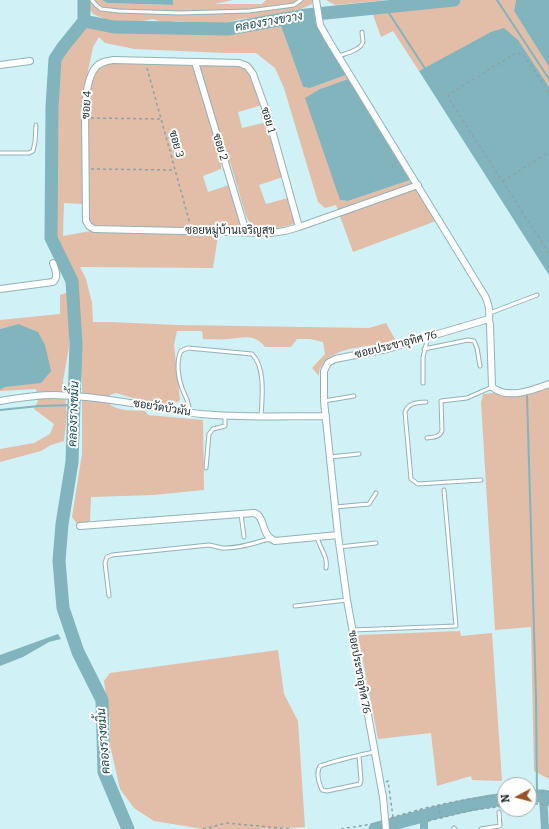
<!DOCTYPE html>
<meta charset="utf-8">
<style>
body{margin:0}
#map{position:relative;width:549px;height:829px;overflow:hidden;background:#d0f1f6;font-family:Bitter,serif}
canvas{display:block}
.north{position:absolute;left:497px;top:777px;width:40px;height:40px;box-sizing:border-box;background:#fff;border:1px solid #a7acad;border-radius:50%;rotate:263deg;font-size:11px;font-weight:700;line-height:16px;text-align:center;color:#233032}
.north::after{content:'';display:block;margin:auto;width:14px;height:18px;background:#975325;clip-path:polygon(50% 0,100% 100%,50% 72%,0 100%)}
</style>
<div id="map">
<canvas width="549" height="829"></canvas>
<div class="north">N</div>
</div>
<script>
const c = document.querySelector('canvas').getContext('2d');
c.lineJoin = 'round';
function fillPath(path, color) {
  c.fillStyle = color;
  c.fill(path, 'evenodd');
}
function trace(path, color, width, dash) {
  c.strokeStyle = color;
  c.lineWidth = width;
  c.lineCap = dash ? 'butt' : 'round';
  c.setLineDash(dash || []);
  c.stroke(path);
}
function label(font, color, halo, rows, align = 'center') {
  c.font = font + ' Bitter,Sarabun,serif';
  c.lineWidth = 4;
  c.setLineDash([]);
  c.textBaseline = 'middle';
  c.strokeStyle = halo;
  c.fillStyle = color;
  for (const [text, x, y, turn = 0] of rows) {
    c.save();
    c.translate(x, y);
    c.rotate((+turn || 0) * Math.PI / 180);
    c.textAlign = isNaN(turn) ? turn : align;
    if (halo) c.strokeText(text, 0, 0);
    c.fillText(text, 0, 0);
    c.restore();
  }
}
const green = new Path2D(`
 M86 0H102L107 3 173 5V0H233L215 4H262L266 0H312V4L301 9 273 16 240 19 221 24 177 21 165 23 153 19 126 24 115 23 93 14 88 6Z
 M326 0H387L335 5Z
 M462 0H516L514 11 549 67V88L441 60 419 71 393 31 381 37 372 12 437 7Z
 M99 26 208 32 262 26H281L303 87 310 88 346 75 348 79 320 89 340 200 348 201 410 180 436 221 353 252 336 205 325 208 318 202 284 88 275 68 256 53H225L135 49 105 43 99 37 93 47 85 85 83 204 64 203 63 236 91 231 218 236 213 268 80 267 86 279 92 303 93 322H110L177 325 369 328 386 323 397 343C374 346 333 345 321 367 319 369 319 373 319 376L312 368 325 354 323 342 310 339H297L291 347H265C254 333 243 338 228 339 220 340 211 339 203 339L202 331H177L174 345 180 400C169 411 130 397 116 393L110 395 108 402C115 412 134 410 145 411L148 415 203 420 204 490 153 495 91 497 90 521 77 524 72 517 82 454V384L77 321 79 313 73 273 55 237 53 212 55 114 59 61 74 36 84 27Z
 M116 62 241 66C254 71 257 93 262 105L238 112 242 128 267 122 283 177 259 185 266 204 288 198 296 223C281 229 268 229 253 228L246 216 230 162 221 163V169L203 176 208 192 229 185 241 223V228L238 230 99 226 92 224 89 219 88 95 97 69 104 64Z
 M69 292V347L63 381 67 415 64 441 51 445 41 451 0 462V449L34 443 50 434 54 424 34 409 38 401 36 389 0 391V390L5 387 18 385V324L0 329V320L60 314V295Z
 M549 387V779L534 771 531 627 495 630 481 403 483 394 493 393 501 395 523 396Z
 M460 631 461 636 492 633 502 781 472 780 471 776 437 786 431 733 378 739 358 635Z
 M278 650 284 694 298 721 305 827 274 829H203L154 821 134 808 120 789 110 745V722L104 681 110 673Z`);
const water = new Path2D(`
 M102 0H173V5L107 3Z
 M516 0H549V67L514 11Z
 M306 18H315L316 23 346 75 310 88 303 87 281 26 293 19Z
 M504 28 518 40 549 87V275L419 71 491 32Z
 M348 79 410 180 348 201 340 200 305 98 320 89Z
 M18 324 38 332 45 345 51 371 41 383 5 387 0 390V329Z
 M58 634 61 639 49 642 23 657 0 666V655Z`);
const stream = new Path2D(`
 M497 0 549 79
 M385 7 426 70
 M527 396 536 697 537 796
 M0 410 39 406 74 405`);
const canal = new Path2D(`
 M543 796 545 829
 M424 829V816`);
const river = new Path2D(`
 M84 0V21L63 47 55 59 52 107 51 238 72 281 76 344 72 462 62 524 59 561 63 608 78 652 102 700 104 772 128 829
 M84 21 114 27 228 29 306 15 454 0
 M529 796H543L549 798
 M375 829C418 817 460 805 505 799`);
const path = new Path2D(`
 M147 68 190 224
 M549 92 523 54 516 53 448 95 451 102 549 253
 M91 118 161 119
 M91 169 175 170
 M503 181 549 152
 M386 782 388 781 393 817
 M529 793 549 791
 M529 803 549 805
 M438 805 441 818
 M391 818C428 806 466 798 505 795
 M428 821 473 810 505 806
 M203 829 226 823 292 829
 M341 829 379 823`);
const lane = new Path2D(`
 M92 0 95 4 101 9 119 11 180 13 249 11 294 5 301 0
 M338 56C345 54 361 50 363 42 363 39 362 35 362 32
 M0 153H29L33 151 35 142 36 125
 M490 313 537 295
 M424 349 468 340 474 341 477 348 480 366
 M423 383V357L428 337
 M324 401 354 396
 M426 402C417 403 409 402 405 412L411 479 418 484 481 480
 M189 412C190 402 185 397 182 388 178 378 176 361 181 351L188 348 252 354C266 367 262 399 261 417
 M427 438C433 437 439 438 442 431L441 401 467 398 492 387
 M330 457 359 454
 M206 468 209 434 213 429 225 426V415
 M335 507 369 504 376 493
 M241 514 244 537
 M317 537C320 549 328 556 326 568
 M339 547 376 543
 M109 596 105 563 107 557 112 555 209 545C214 546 218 547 222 548 238 549 254 543 269 539
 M295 606 347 600
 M352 630 456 626 444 490
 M359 756 361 780 360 784 327 791 322 790C319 783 316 772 320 766 337 760 356 756 374 752
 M454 828 455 829
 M481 829 500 826 499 812`);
const street = new Path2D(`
 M316 0 320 25 329 41 485 296C489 304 490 310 489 319L387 349 335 359 328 363 324 371V401L338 535 347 600 383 797
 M195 62 246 232
 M0 65 30 61
 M299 227 268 116 253 74 247 66 239 63 113 60C107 61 100 62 96 67 87 77 86 98 85 110L86 221 89 226 94 229 270 233 285 231 299 227 418 185
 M0 289 53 282C59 277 55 269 53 263
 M489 319 490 325 492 387C507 400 533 390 549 384
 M0 401C18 398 36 395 54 395 104 396 152 408 201 414 243 418 284 416 326 416
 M80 526 254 513C266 516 260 535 275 541L338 535`);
const streetBridge = new Path2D(`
 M383 797 386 829`);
const streetNames = [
 ["ซอย 4",87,105,-86],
 ["ซอย 1",268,120,73],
 ["ซอย 3",176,144,74],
 ["ซอย 2",220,147,73],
 ["ซอยหมู่บ้านเจริญสุข",230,231],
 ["ซอยประชาอุทิศ 76",396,345,-14],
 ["ซอยวัดบัวผัน",162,408,9],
 ["ซอยประชาอุทิศ 76",359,672,80]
];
const waterNames = [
 ["คลองรางขวาง",269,22,-10],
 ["คลองรางขมิ้น",74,414,-88],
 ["คลองรางขมิ้น",104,741,-94]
];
fillPath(green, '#e2bda8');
fillPath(water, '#81b4bc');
trace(stream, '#81b4bc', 2);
trace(canal, '#81b4bc', 8);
trace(river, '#81b4bc', 13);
trace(lane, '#93b2b8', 5);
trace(street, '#93b2b8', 8);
trace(path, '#8aa3a7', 1.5, [3, 3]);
trace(lane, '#fff', 3);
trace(street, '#fff', 6);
trace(streetBridge, '#93b2b8', 8, []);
trace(streetBridge, '#fff', 6);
label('11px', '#233032', '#fff', streetNames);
label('italic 12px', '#1b4a51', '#fff', waterNames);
</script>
